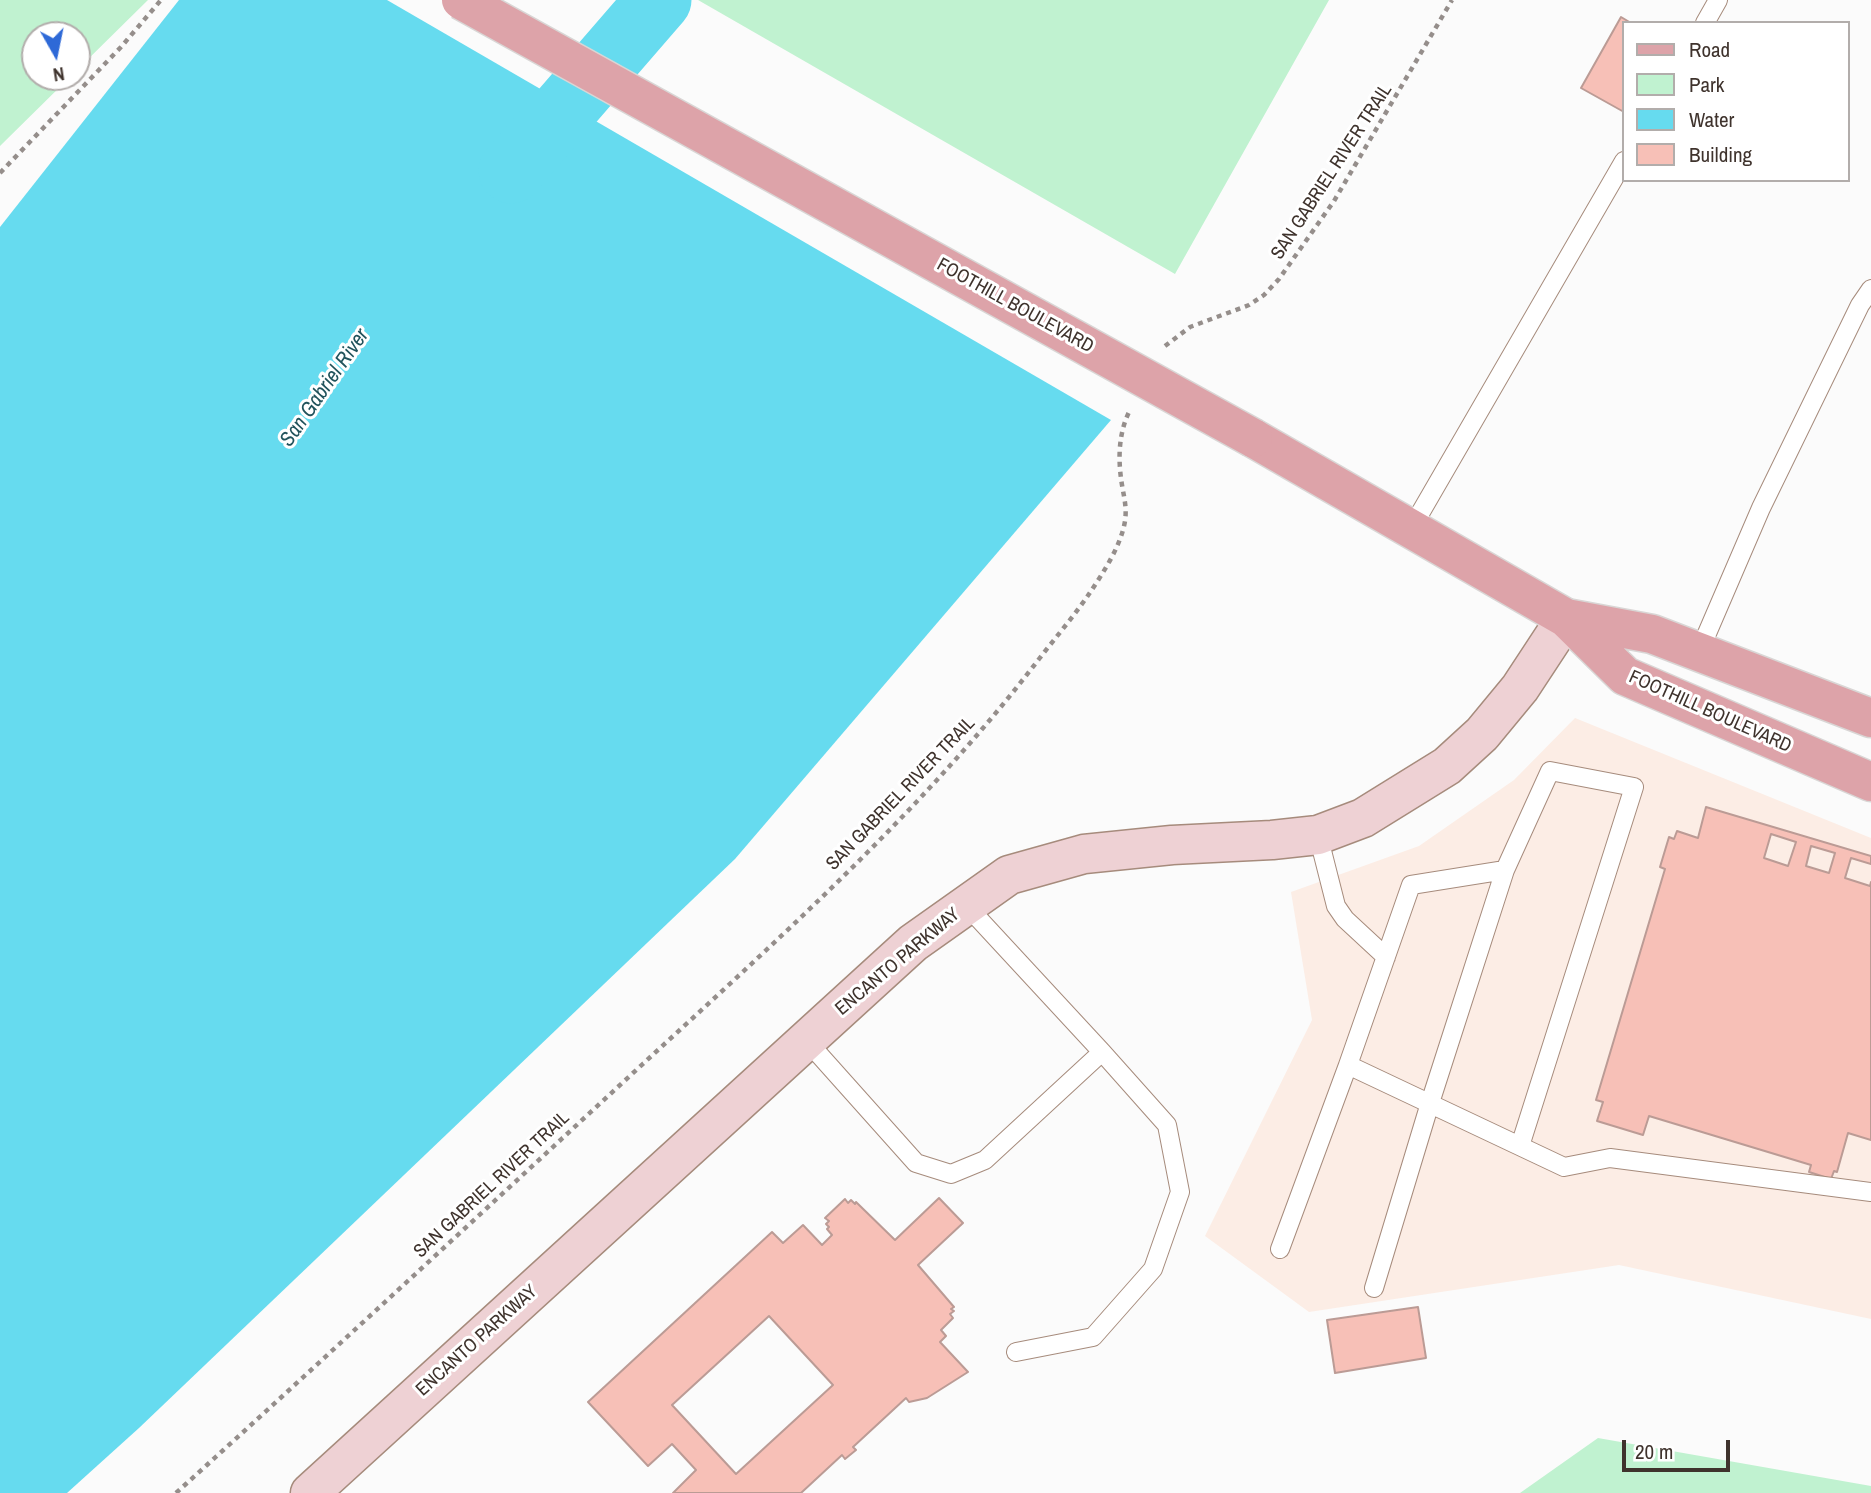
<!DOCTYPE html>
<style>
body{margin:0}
#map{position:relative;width:1871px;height:1493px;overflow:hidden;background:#fbfbfb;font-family:"Archivo Narrow",sans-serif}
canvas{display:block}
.legend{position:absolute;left:1622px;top:21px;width:228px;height:161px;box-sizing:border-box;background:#fff;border:2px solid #b2adab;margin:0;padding:9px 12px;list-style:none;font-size:21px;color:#3f332d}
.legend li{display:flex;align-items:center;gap:14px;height:35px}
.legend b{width:35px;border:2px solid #b2adab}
.north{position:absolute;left:21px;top:21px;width:70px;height:70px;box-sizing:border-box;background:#fff;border:2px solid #b2adab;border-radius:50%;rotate:171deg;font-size:19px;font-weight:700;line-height:28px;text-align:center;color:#3f332d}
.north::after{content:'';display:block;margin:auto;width:24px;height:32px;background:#2e69d7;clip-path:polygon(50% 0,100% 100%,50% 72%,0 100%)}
.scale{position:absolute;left:1622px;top:1440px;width:108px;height:32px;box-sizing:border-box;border:4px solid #3f332d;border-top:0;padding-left:9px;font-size:21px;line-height:24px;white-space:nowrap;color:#3f332d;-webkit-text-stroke:5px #fff;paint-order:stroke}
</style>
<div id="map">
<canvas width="1871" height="1493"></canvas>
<ul class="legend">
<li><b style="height:9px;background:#dda3a9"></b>Road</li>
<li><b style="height:19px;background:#c0f2d0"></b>Park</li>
<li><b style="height:19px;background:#66dbef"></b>Water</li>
<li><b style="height:19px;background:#f7c0b7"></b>Building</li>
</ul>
<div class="north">N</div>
<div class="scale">20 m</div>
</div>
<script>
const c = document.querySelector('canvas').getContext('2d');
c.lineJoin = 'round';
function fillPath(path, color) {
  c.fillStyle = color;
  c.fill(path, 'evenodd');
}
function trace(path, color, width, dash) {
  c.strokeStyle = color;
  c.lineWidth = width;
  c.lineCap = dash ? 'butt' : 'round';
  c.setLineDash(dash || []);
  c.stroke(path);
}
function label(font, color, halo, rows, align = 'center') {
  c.font = font + ' "Archivo Narrow",sans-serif';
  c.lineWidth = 6;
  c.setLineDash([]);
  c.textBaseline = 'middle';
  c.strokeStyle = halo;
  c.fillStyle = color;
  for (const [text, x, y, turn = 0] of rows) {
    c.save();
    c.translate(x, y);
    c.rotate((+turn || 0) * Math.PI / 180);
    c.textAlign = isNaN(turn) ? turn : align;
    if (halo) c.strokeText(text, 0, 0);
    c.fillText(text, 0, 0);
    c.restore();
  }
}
const built = new Path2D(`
 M1575 718 1871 838V1319L1619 1265 1309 1312 1205 1236 1312 1020 1291 892 1419 846 1514 780Z`);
const green = new Path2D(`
 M0 0H148L77 70V35H35V77H70L0 146Z
 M698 0H1329L1175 274Z
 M1598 1438 1871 1486V1493H1520Z`);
const water = new Path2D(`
 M179 0H387L1111 420 735 859 139 1428 67 1493H0V227Z`);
const pier = new Path2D(`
 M389 0H394L664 157Z`);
const river = new Path2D(`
 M511 171 659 0`);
const building = new Path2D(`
 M1621 17 1631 23H1624V112L1581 88Z
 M1706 807 1871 856V864L1851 858 1845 878 1870 886 1871 882V1140L1848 1133 1837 1172 1834 1171 1831 1179 1809 1172 1811 1165 1649 1116 1643 1135 1597 1121 1603 1102 1596 1100 1665 869 1660 867 1669 837 1674 839 1677 831 1698 838ZM1771 834 1796 842 1788 866 1764 858ZM1811 846 1835 853 1829 873 1806 866Z
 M939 1198 963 1223 918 1265 954 1307 951 1309 954 1311 950 1314 953 1318 941 1330 946 1336 940 1342 968 1372 927 1398 909 1402 906 1398 853 1447 856 1450 845 1459 842 1455 801 1493H673L696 1470 672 1444 648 1466 588 1402 772 1232 783 1243 803 1225 822 1245 832 1235 827 1229 829 1227 826 1224 829 1221 825 1218 845 1199 848 1203 851 1200 855 1204 856 1202 895 1240ZM769 1316 833 1385 736 1474 672 1405Z
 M1418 1307 1426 1358 1335 1373 1327 1320Z`);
const path = new Path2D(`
 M0 173 121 47 161 0
 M1165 346 1190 327 1249 305 1264 295 1279 279 1334 201 1452 0
 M176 1493C334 1350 490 1205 646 1061 784 934 925 808 1039 659 1056 637 1074 616 1089 594 1103 573 1121 546 1125 521 1127 508 1124 497 1122 485 1118 461 1118 435 1129 412`);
const lane = new Path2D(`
 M1705 23 1718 0
 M1411 529 1624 161
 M1699 652 1761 508 1860 305 1871 289
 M1318 835 1336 906 1345 919 1386 957
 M965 904 1102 1052 1167 1125 1180 1192 1153 1269 1093 1337 1016 1352
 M807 1041 916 1163 951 1174 985 1160 1102 1052
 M1520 1146 1634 787 1550 771 1505 870 1411 885 1348 1065 1564 1167 1610 1158 1871 1192
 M1280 1249 1348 1065
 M1374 1288 1430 1103 1505 870`);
const secondary = new Path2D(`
 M310 1493 913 943 1009 875 1084 854 1172 845 1272 840 1318 835 1363 818 1447 766 1482 734 1520 688 1566 618`);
const primary = new Path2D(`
 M1253 438 1566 618 1625 676 1871 782
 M1566 618 1652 634 1871 718`);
const primaryBridge = new Path2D(`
 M461 0 1253 438`);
const streetNames = [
 ["SAN GABRIEL RIVER TRAIL",1332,172,-57],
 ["FOOTHILL BOULEVARD",1015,306,29],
 ["FOOTHILL BOULEVARD",1710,712,24],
 ["SAN GABRIEL RIVER TRAIL",901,794,-46],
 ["ENCANTO PARKWAY",898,962,-40],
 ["SAN GABRIEL RIVER TRAIL",492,1185,-43],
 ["ENCANTO PARKWAY",477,1341,-42]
];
const waterNames = [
 ["San Gabriel River",325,388,-55]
];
fillPath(built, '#fcede5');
fillPath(green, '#c0f2d0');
fillPath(water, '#66dbef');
fillPath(pier, '#fbfbfb');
trace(river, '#66dbef', 65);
fillPath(building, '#f7c0b7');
trace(building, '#bb9b95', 2);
trace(lane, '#a68b7c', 20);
trace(secondary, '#a68b7c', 41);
trace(primary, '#d9d6d5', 41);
trace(path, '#958e8b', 4.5, [5, 5]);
trace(lane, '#fff', 18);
trace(secondary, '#eed1d4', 38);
trace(primary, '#dda3a9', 38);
trace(primaryBridge, '#d9d6d5', 41, []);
trace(primaryBridge, '#dda3a9', 38);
label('19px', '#3f332d', '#fff', streetNames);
label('italic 21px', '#21535c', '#fff', waterNames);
</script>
